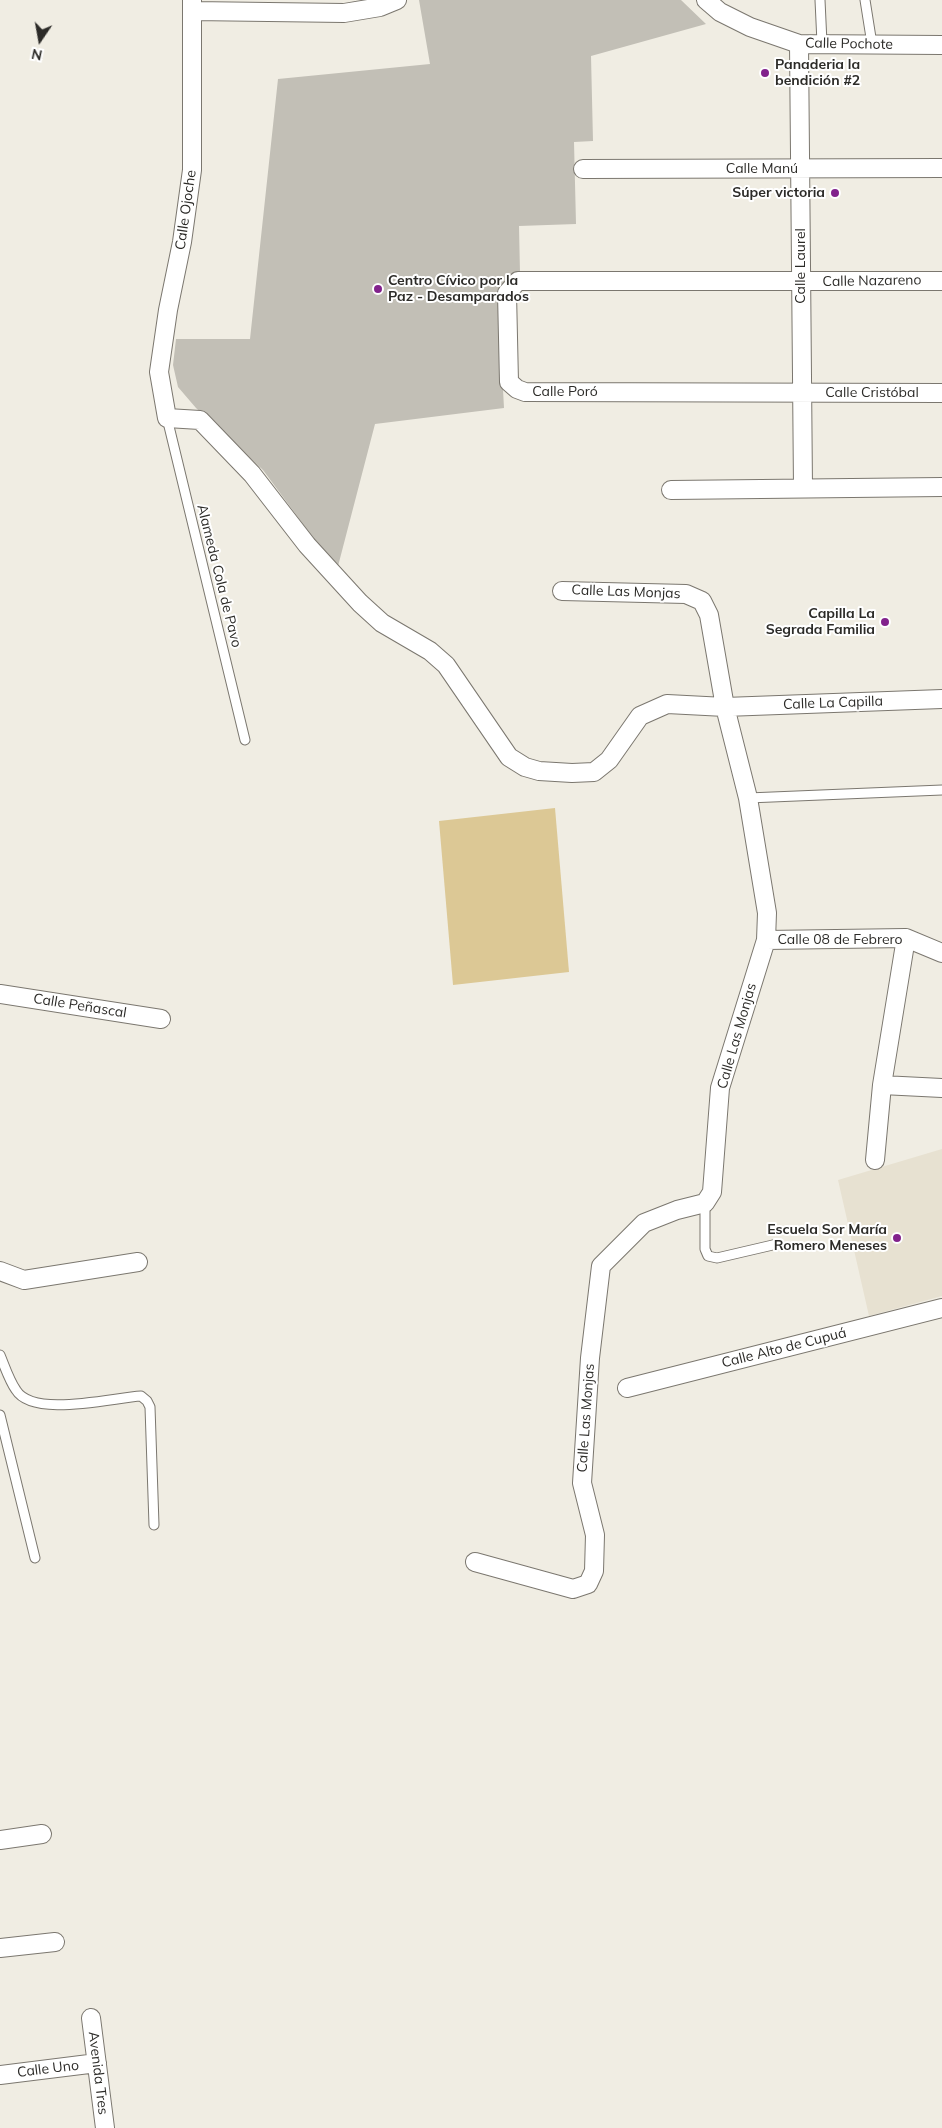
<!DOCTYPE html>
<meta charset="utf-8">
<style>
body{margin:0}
#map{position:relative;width:942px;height:2128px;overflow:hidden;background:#f0ede3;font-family:Mulish,sans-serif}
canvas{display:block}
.north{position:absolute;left:15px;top:15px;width:50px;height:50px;-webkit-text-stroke:4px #fff;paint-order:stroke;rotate:192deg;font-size:14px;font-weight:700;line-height:20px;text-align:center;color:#2c2b28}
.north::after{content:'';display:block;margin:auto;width:18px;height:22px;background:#2c2b28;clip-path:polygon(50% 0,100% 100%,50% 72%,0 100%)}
</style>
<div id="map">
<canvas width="942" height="2128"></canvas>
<div class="north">N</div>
</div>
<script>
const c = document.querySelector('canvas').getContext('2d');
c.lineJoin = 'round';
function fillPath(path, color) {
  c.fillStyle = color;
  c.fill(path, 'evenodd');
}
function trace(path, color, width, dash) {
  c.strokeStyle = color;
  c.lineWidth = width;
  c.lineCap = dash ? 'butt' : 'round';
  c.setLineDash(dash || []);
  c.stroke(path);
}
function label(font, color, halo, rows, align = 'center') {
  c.font = font + ' Mulish,sans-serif';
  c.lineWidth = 4;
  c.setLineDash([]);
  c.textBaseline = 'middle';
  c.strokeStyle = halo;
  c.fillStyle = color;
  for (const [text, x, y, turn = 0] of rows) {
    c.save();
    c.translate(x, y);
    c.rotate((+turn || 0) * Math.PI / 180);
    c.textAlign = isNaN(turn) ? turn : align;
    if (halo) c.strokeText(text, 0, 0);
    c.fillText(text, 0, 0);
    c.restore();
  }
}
const built = new Path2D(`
 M942 1149V1296L869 1316 838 1180Z`);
const green = new Path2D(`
 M555 808 569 972 453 985 439 821Z`);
const building = new Path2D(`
 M419 0H681L706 24 591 56 593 141 574 142 576 224 519 226 520 273 505 281 498 296 504 408 375 424 337 570 263 470 196 408 178 387 173 365 176 339H250L278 79 430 64Z`);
const service = new Path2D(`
 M820 0 822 43
 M865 0 872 44
 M167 418 245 740
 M748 798 942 790
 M705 1203V1249L708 1256 717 1258 777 1244
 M0 1355C5 1367 9 1380 16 1390 33 1418 111 1398 141 1396L147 1401 150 1407 154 1525
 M0 1415 35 1558`);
const minor = new Path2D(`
 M192 0V170L182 242 168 310 159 372 167 418 200 420 252 474 307 545 360 603 382 623 430 651 446 665 509 757 525 767 539 771 572 773 594 772 609 760 640 716 667 704 725 707 942 699
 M706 0 720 12 750 27 799 44 942 45
 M193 11 344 13 380 7 397 0
 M799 44 803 487
 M583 169 942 168
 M942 281H518L507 293 509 382 517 389 525 392 942 393
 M671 490 942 487
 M766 940 906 938 942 953
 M0 994 161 1019
 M882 1085 942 1088
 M875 1160 882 1085 906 938
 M0 1271 24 1280 138 1262
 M627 1388 942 1308
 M475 1562 573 1589 588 1584 594 1571 595 1535 582 1483 590 1358 601 1266 644 1223 677 1210 705 1203 712 1192 720 1088 766 940 767 913 748 798 725 707 709 615 702 601 686 594 562 591
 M0 1840 42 1834
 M0 1948 55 1942
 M91 2018 105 2128
 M0 2075 97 2063`);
const markers = [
 [765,73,5,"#82228c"],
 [835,193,5,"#82228c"],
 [378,289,5,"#82228c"],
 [885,622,5,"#82228c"],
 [897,1238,5,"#82228c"]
];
const streetNames = [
 ["Calle Pochote",849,44,1],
 ["Calle Manú",762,169],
 ["Calle Ojoche",186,210,-82],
 ["Calle Laurel",801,266,-90],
 ["Calle Nazareno",872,281,-1],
 ["Calle Poró",565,392],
 ["Calle Cristóbal",872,393],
 ["Alameda Cola de Pavo",219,576,76],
 ["Calle Las Monjas",626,592,2],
 ["Calle La Capilla",833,703,-2],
 ["Calle 08 de Febrero",840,940],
 ["Calle Peñascal",80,1006,9],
 ["Calle Las Monjas",737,1036,-74],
 ["Calle Alto de Cupuá",784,1348,-14],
 ["Calle Las Monjas",586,1418,-86],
 ["Calle Uno",48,2069,-7],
 ["Avenida Tres",98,2073,83]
];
const poiNames = [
 ["Panaderia la",775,65,"left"],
 ["bendición #2",775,81,"left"],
 ["Súper victoria",825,193],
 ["Centro Cívico por la",388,281,"left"],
 ["Paz - Desamparados",388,297,"left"],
 ["Capilla La",875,614],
 ["Segrada Familia",875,630],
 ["Escuela Sor María",887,1230],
 ["Romero Meneses",887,1246]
];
fillPath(built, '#e7e1d1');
fillPath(green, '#dcc895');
fillPath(building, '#c2bfb6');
trace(service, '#7b776f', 11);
trace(minor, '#7b776f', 20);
trace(service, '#fff', 9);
trace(minor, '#fff', 18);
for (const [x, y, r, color] of markers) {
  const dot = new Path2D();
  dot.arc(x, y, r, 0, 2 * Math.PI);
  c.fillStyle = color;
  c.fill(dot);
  trace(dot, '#fff', 2);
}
label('14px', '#2c2b28', '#fff', streetNames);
label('bold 14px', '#2c2b28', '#fff', poiNames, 'right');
</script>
